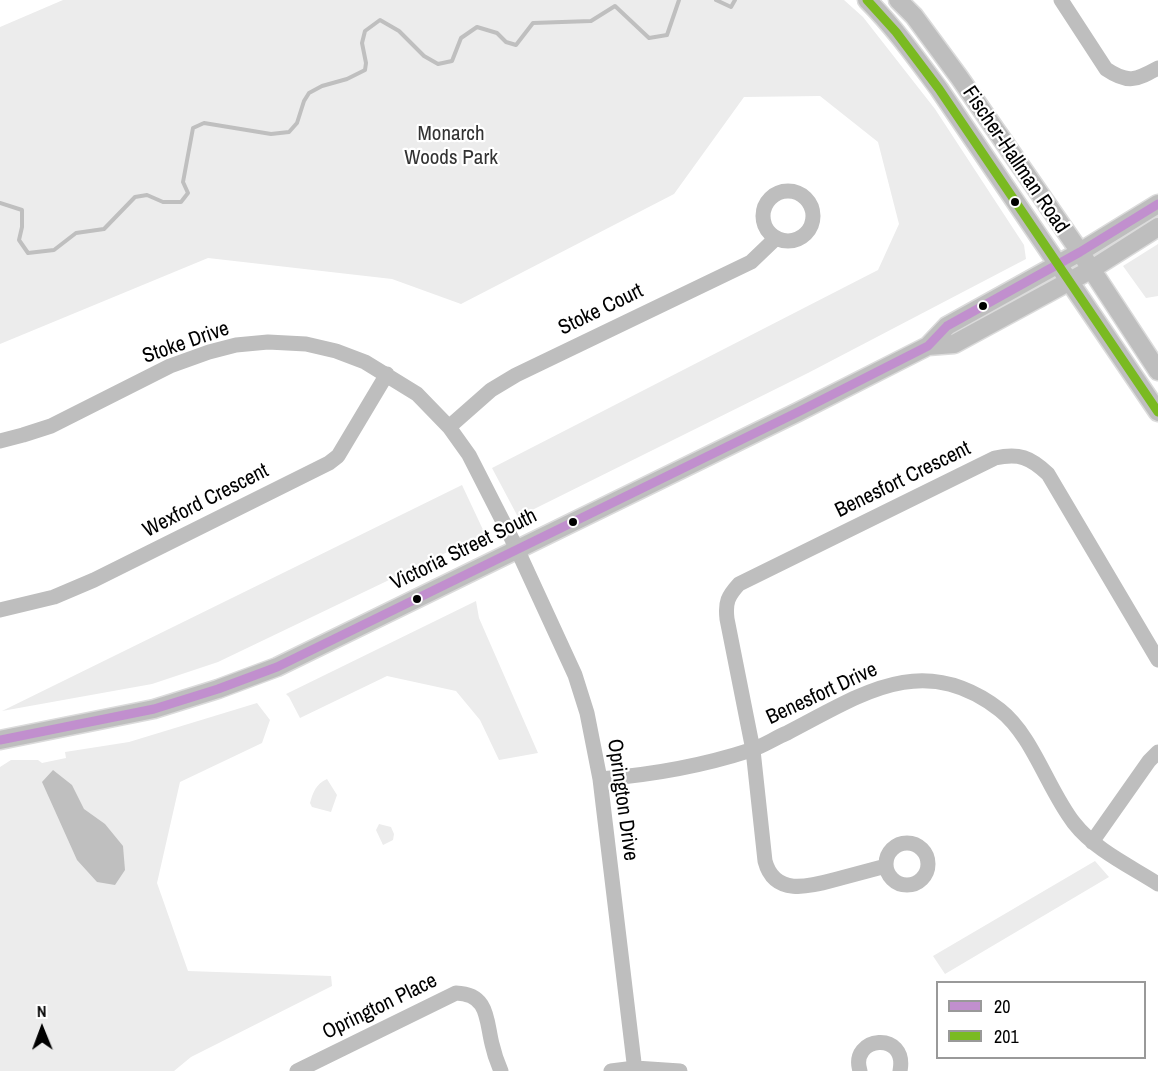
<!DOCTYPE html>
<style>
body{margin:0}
#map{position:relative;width:1158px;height:1071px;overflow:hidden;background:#fff;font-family:"Archivo Narrow",sans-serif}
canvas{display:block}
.legend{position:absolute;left:936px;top:981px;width:210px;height:78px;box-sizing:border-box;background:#fff;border:2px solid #999;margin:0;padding:8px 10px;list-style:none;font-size:18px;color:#000}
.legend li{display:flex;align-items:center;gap:12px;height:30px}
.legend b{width:30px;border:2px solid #999}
.north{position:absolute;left:12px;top:999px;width:60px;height:60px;-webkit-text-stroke:4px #fff;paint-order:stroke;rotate:359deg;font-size:16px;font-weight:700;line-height:24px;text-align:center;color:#000}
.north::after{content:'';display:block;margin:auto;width:21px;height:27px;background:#000;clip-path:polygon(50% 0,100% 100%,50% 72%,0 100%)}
</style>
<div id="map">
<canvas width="1158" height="1071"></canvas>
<ul class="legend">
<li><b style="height:8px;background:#c18fce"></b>20</li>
<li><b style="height:8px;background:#7aba21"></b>201</li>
</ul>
<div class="north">N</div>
</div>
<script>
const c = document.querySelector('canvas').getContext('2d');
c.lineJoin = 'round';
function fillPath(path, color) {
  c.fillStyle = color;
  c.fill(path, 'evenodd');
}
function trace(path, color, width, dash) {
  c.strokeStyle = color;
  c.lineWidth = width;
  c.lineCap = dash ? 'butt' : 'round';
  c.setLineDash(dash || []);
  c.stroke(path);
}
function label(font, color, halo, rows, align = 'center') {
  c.font = font + ' "Archivo Narrow",sans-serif';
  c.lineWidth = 4.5;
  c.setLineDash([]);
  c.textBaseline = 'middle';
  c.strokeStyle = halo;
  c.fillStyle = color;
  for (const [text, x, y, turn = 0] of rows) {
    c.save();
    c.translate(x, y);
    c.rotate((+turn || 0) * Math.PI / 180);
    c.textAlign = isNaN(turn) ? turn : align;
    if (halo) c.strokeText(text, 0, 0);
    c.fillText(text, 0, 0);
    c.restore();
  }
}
const green = new Path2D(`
 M63 0H844L863 17 935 109 1024 245 1026 259 808 373 518 517 492 468 878 270 899 224 878 142 820 96 744 97 674 194 461 304 392 279 208 258 0 344V27Z
 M1158 244V296L1146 298 1123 266Z
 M462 485 485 534 218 662 152 684 2 711Z
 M476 601 479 618 538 753 499 760 480 720 456 691 387 676 300 718 289 697 286 694Z
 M257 703 270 720 262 743 180 782 157 883 188 971 331 976 332 986 191 1057 174 1071H0V767L11 760H38L42 763 66 758 65 752 129 742Z
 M327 779 337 795 331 812 312 807 310 803C313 792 316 784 327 779Z
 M379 824 391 827 394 834 393 840 383 845 376 830Z
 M1095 861 1109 877 945 974 933 956Z`);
const water = new Path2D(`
 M53 770 72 785 84 809 105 824 123 846 125 870 115 885 97 882 77 860 42 782Z`);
const stream = new Path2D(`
 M716 0 731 7 735 0
 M0 203 22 210V227L19 240 28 253 54 250 76 233 104 229 135 197 147 195 163 202H181L188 193 183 182 193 128 204 123 271 134 289 132 297 123 304 101 309 93 322 86 347 79 365 70 366 63 362 43 365 31 380 20 399 31 424 56 438 64 452 61 461 38 477 27 497 33 506 42 516 45 533 23 591 21 615 6 649 38 667 35 679 0`);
const minor = new Path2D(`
 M1061 0 1106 69C1128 84 1136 80 1158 68
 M763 216a25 25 0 1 1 50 0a25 25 0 1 1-50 0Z
 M449 427 491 390 516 375 751 262 775 239
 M0 441 23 435 51 426 170 366 209 352 236 345 268 342 306 344 336 351 365 362 417 394 449 427 469 455 517 549 575 675 587 713 600 779 635 1071
 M0 610 54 597 94 580 329 463 338 456 387 374
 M600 779C650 775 702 766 751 750 763 746 775 738 787 733 861 695 922 650 1000 710 1033 736 1048 790 1074 823 1095 850 1130 866 1158 884
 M1092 842 1149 761 1158 752
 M886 864a21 21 0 1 1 42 0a21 21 0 1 1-42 0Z
 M886 866C871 870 856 874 841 878 814 885 775 899 765 861L753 750 727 619C725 602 728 596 739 584L995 458C1019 453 1030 457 1048 474L1158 660
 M297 1071 456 993C489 994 486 1020 492 1044 494 1053 497 1062 501 1071
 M611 1071 635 1068 680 1071
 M860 1071C849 1036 908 1030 900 1071`);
const major = new Path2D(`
 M867 0C894 27 916 58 939 89L1158 412
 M898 0 914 16 959 77 1080 252 1158 371
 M928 346 954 344 1092 269 1158 227
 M0 740 154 709 218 689 277 667 798 412 928 346 947 326 1080 252 1158 204`);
const bus1 = new Path2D(`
 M0 740 154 709 218 689 277 667 798 412 928 346 947 326 1080 252 1158 204`);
const bus2 = new Path2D(`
 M867 0 896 32 939 89 1158 412`);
const markers = [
 [1015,202,5,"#000"],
 [983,306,5,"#000"],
 [573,522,5,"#000"],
 [417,599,5,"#000"]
];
const parkNames = [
 ["Monarch",451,134],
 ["Woods Park",451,158]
];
const streetNames = [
 ["Fischer-Hallman Road",1015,160,56],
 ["Stoke Court",601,310,-26],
 ["Stoke Drive",186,343,-19],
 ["Benesfort Crescent",903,480,-26],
 ["Wexford Crescent",206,501,-27],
 ["Victoria Street South",464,550,-26],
 ["Benesfort Drive",822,694,-25],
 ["Oprington Drive",622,800,82],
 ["Oprington Place",380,1007,-26]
];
fillPath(green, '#ececec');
fillPath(water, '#bfbfbf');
trace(stream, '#bfbfbf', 4);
trace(major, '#dbdbdb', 21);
trace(minor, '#bebebe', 15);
trace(major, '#bebebe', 18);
trace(bus1, '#c18fce', 9);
trace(bus2, '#7aba21', 9);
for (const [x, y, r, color] of markers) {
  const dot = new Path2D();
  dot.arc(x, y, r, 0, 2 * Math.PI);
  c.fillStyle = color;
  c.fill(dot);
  trace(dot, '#fff', 2);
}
label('21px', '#333', '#fff', parkNames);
label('21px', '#000', '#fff', streetNames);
</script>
